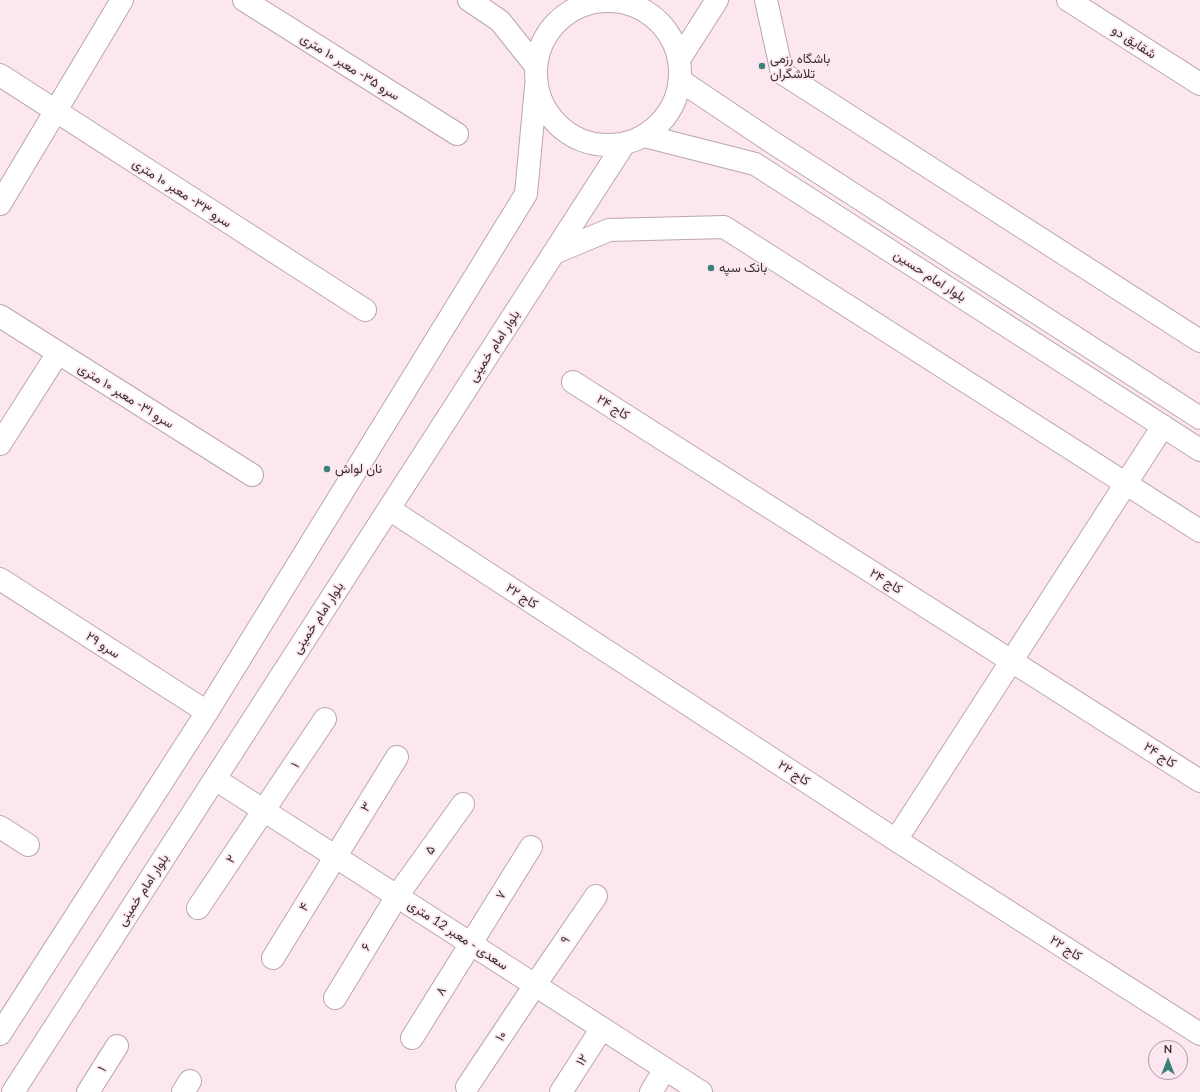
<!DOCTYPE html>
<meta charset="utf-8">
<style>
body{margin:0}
#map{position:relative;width:1200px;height:1092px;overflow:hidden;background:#fce6f0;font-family:Lato,sans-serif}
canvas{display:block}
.north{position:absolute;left:1148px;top:1040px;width:40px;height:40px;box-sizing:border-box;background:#fce6f0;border:1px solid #ae9da5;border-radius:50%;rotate:0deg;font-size:11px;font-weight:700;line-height:16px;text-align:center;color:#383034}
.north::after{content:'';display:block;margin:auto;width:14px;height:18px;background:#3a817c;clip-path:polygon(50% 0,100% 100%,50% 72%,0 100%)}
</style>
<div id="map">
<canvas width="1200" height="1092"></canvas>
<div class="north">N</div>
</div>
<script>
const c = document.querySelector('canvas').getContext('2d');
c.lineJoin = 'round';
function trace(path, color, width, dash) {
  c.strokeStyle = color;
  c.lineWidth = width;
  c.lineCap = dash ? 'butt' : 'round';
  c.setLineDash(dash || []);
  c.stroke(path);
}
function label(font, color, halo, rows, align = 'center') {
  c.font = font + ' Lato,Vazirmatn,sans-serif';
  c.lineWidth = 3.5;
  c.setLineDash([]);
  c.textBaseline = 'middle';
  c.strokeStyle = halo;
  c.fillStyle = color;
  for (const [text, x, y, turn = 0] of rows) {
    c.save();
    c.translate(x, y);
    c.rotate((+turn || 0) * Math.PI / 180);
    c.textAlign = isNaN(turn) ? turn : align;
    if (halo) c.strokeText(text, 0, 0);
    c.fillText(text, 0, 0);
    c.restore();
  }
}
const minor = new Path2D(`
 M244 0 457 134
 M766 0 782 73 1200 341
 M1068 0 1200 84
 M0 75 365 310
 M0 204 122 0
 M554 253 609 230 724 227 1200 531
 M0 316 252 475
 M573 382 1200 781
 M0 444 58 353
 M389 509 896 840 1200 1034
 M0 579 207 712
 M215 779 701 1092
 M0 827 28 845
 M896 840 1163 426
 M198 908 325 719
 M273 958 397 757
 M335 998 397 896 463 804
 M412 1038 531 847
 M467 1087 535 985 596 896
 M88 1092 117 1046
 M183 1092 190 1081
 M561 1092 602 1028
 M651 1092 665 1069`);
const tertiary = new Path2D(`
 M469 0 500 21 535 65
 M536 73a72 72 0 1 1 144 0a72 72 0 1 1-144 0Z
 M680 58 717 0
 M0 1034 207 712 526 194 536 87
 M13 1092 624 144`);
const secondary = new Path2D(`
 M681 81 772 142 1200 418
 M645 136 755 164 1200 450`);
const markers = [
 [762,66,4,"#3a817c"],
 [711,268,4,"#3a817c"],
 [327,469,4,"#3a817c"]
];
const streetNames = [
 ["شقایق دو",1134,42,33],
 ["سرو ۳۵- معبر ۱۰ متری",350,67,32],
 ["سرو ۳۳- معبر ۱۰ متری",182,193,33],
 ["بلوار امام حسین",930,276,33],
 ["بلوار امام خمینی",494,346,-57],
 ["سرو ۳۱- معبر ۱۰ متری",126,396,32],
 ["کاج ۲۴",613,407,32],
 ["کاج ۲۴",886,581,32],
 ["کاج ۲۲",522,596,33],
 ["بلوار امام خمینی",318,618,-57],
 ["سرو ۲۹",103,645,33],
 ["کاج ۲۴",1160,755,33],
 ["۱",295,765,-56],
 ["کاج ۲۲",794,773,33],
 ["۳",366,807,-58],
 ["۵",430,850,-54],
 ["۲",231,859,-56],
 ["بلوار امام خمینی",143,890,-57],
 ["۷",501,895,-58],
 ["۴",304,907,-59],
 ["سعدی - معبر 12 متری",458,935,33],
 ["۹",565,940,-55],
 ["۶",366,947,-59],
 ["کاج ۲۲",1066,948,33],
 ["۸",441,991,-58],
 ["۱۰",501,1036,-57],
 ["۱۲",582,1060,-57],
 ["۱",102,1069,-58]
];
const poiNames = [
 ["باشگاه رزمی",770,59],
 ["تلاشگران",770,74],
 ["بانک سپه",719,268],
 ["نان لواش",335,469]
];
trace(minor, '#bba6b0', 24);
trace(tertiary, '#bba6b0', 24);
trace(secondary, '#bba6b0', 24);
trace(minor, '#fff', 22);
trace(tertiary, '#fff', 22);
trace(secondary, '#fff', 22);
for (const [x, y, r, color] of markers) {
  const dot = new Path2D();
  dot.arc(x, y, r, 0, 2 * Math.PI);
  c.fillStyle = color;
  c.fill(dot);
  trace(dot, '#fce6f0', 1.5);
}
label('13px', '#383034', '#fce6f0', streetNames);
label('13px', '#383034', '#fce6f0', poiNames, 'left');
</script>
